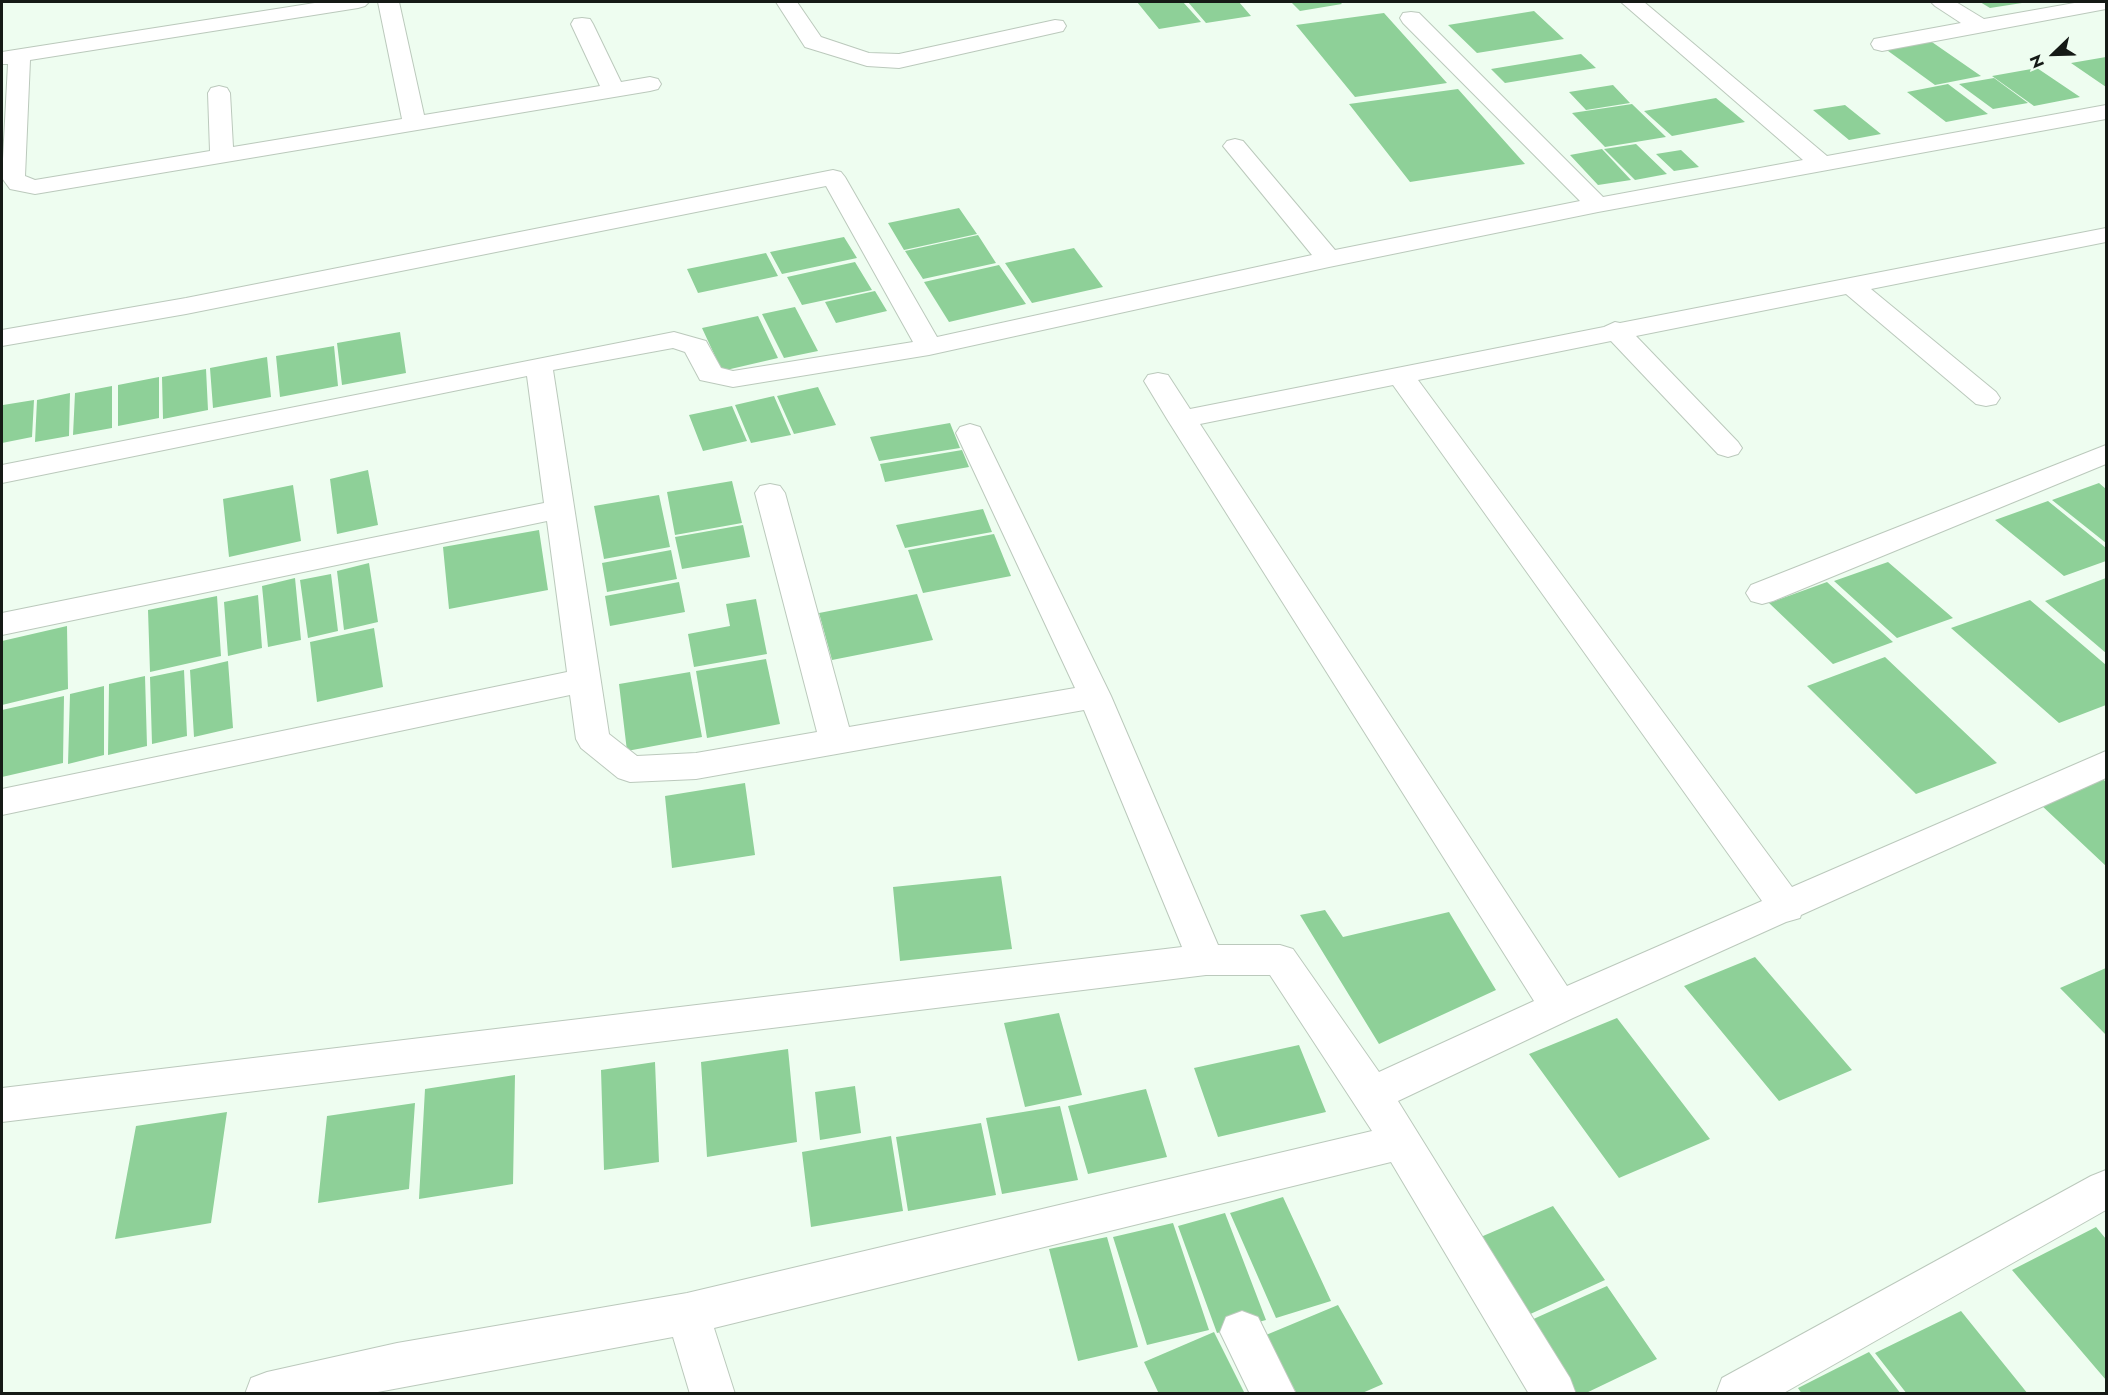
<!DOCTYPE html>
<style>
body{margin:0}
#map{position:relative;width:2108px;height:1395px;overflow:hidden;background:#eefdf0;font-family:Jost,sans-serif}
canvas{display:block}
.frame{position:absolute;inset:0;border:3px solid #151a16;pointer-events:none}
.north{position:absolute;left:2024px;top:24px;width:60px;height:60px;-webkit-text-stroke:4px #eefdf0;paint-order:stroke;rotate:247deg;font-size:16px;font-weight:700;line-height:24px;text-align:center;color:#151a16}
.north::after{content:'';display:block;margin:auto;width:21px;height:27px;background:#151a16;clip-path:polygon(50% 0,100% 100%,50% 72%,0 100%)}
</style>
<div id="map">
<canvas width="2108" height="1395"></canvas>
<div class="frame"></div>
<div class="north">N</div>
</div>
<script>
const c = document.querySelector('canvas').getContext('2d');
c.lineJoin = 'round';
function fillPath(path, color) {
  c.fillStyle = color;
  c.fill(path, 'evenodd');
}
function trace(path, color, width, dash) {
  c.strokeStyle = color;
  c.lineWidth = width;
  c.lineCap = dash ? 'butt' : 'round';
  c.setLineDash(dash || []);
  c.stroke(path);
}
const building = new Path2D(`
 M1137 2H1183L1201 22 1159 29Z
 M1188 2H1239L1251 16 1206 23Z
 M1291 2H1340L1342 4 1300 11Z
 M1980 2H2022V3L1990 8Z
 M1534 11 1564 39 1477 53 1448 25Z
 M1384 13 1447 83 1355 97 1296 25Z
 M1929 40 1981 76 1935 85 1884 48Z
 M1581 54 1596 68 1505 83 1491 69Z
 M2106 57V87L2071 63Z
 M2037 68 2080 97 2034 106 1992 76Z
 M1994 78 2028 103 1993 109 1959 84Z
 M1948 84 1988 114 1946 122 1907 92Z
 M1613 85 1630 103 1586 110 1569 92Z
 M1458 89 1525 164 1410 182 1349 104Z
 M1716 98 1745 122 1672 136 1644 111Z
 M1632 104 1666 137 1605 147 1572 113Z
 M1845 105 1881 134 1849 140 1813 110Z
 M1636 144 1667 174 1635 180 1604 149Z
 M1602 149 1631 180 1598 185 1570 155Z
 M1681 150 1699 167 1674 171 1656 154Z
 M959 208 977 234 904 250 888 223Z
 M978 235 996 263 923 279 905 251Z
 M844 237 857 258 782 274 770 252Z
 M1074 248 1103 287 1032 303 1005 263Z
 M766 253 778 276 698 293 687 269Z
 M855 262 872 290 802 305 787 277Z
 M999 265 1026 304 949 322 924 282Z
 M875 291 887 311 836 323 825 302Z
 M795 307 818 351 784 358 762 314Z
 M758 316 778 358 722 371 702 328Z
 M400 332 406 373 342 385 337 343Z
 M334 346 338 386 280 397 276 356Z
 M267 357 271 397 213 408 210 368Z
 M206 369 208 410 163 419 162 377Z
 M159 377V418L118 426V385Z
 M112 386V428L73 435 75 393Z
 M818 387 836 425 794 434 777 396Z
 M70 393 69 436 35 442 37 400Z
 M774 396 791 435 751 443 735 405Z
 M34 400 32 437 2 443 3 405Z
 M732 406 747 441 703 451 689 415Z
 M950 423 960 448 879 461 870 437Z
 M962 450 969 467 885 482 880 464Z
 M368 470 378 525 337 534 330 479Z
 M732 481 742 523 675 535 667 492Z
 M2099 483 2106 489V543L2052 500Z
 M293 485 301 541 229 557 223 499Z
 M659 495 670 547 604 559 594 506Z
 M2048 501 2106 548V561L2064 576 1995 520Z
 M983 509 992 532 905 548 896 525Z
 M743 525 750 557 682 569 675 537Z
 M539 530 548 590 449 609 443 547Z
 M994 534 1011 576 923 593 908 550Z
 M671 550 677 579 607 592 602 563Z
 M1888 562 1953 618 1897 638 1834 581Z
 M369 563 378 622 344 630 337 571Z
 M331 574 338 631 308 638 300 580Z
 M295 578 301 640 268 647 262 586Z
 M2106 578V653L2045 601Z
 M679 582 685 612 610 626 605 596Z
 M1827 582 1893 642 1833 664 1769 603Z
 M917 594 933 640 832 660 819 613Z
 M258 595 262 648 228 656 224 602Z
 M217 596 221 656 150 672 148 610Z
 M756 599 767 654 694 667 688 634 730 626 726 604Z
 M2030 600 2106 665V705L2059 723 1951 628Z
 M67 626 68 689 2 705V641Z
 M374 628 383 687 317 702 310 642Z
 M1885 657 1997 763 1916 794 1807 686Z
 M766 659 780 724 707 738 696 671Z
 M228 661 233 728 194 737 190 670Z
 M184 670 187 736 152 744 150 677Z
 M690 672 702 737 627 751 619 684Z
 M145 676 147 746 108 755 109 684Z
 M104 686V755L68 764 70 694Z
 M64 696 63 763 2 777V710Z
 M2103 779 2106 782V866L2040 804Z
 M745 783 755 855 672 868 665 796Z
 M1001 876 1012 949 900 961 893 887Z
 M1325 910 1343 937 1449 912 1496 990 1379 1044 1300 915Z
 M1755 957 1852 1070 1779 1101 1684 986Z
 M2106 968V1035L2060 988Z
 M1059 1013 1082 1095 1025 1107 1004 1023Z
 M1617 1018 1710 1139 1619 1178 1529 1054Z
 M1299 1045 1326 1112 1218 1137 1194 1068Z
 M788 1049 797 1142 707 1157 701 1062Z
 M655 1062 659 1162 604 1170 601 1070Z
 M515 1075 513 1184 419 1199 425 1089Z
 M855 1086 861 1133 820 1140 815 1092Z
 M1146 1089 1167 1157 1088 1174 1068 1106Z
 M415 1103 409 1189 318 1203 327 1116Z
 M1060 1106 1078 1180 1002 1194 986 1118Z
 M227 1112 211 1223 115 1239 136 1126Z
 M981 1123 996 1195 908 1211 896 1137Z
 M891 1136 903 1211 811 1227 802 1152Z
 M1283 1197 1331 1301 1276 1318 1230 1213Z
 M1553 1206 1605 1280 1526 1316 1476 1239Z
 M1225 1213 1266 1320 1217 1333 1178 1226Z
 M1173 1223 1209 1330 1147 1345 1113 1237Z
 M2096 1227 2106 1239V1380L2012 1270Z
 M1107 1237 1138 1347 1078 1361 1049 1249Z
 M1607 1286 1657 1359 1584 1394H1576L1529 1321Z
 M1338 1305 1383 1384 1360 1394H1297L1266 1335Z
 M1961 1311 2028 1394H1907L1875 1353Z
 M1214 1332 1245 1394H1159L1144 1362Z
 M1869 1352 1901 1394H1802L1798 1388Z`);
const street = new Path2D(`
 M321 2H369L365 6 358 8 30 60 25 176 35 180 210 151 208 93 211 88 219 86 227 88 230 93 233 147 402 119 378 2H399L424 115 600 86 571 24 574 19 582 18 590 19 593 24 621 82 650 77 658 79 661 84 658 89 650 91 35 194 10 189 2 178 8 64H2V52Z
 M776 2H797L821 37 869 53 899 54 1055 20 1063 21 1066 26 1063 31 899 68 867 66 805 47Z
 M1621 2H1644L1827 156 2106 105V119L1598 212 1329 267 929 355 733 387 700 380 685 352 673 348 553 370 609 734 637 756 696 753 817 732 755 493 760 486 770 484 780 486 785 493 849 727 1075 688 956 433 960 427 970 424 980 427 1111 696 1218 945H1280L1293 949 1379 1072 1534 1001 1167 419 1144 381 1148 375 1158 373 1168 375 1190 409 1604 327 1615 322 1620 323 2106 228V242L1871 289 1996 392 2000 398 1996 404 1986 406 1976 404 1846 294 1636 336 1738 442 1742 448 1738 454 1728 457 1718 454 1611 341 1418 380 1792 887 2106 751V778L1801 915 1800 918 1786 922 1573 1018 1398 1101 1570 1378 1576 1394H1529L1391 1162 714 1328 735 1394H690L673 1337 367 1394H245L251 1378 267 1372 397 1343 687 1293 1372 1131 1270 975H1206L2 1122V1088L1182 947 1084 710 696 779 630 782 618 778 581 748 576 739 570 695 2 815V789L567 672 547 521 2 635V613L544 503 527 376 2 483V465L674 332 706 341 721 368 733 371 913 342 826 186 186 314 2 346V330L186 298 833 170 841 172 845 177 937 337 1312 255 1223 146 1227 141 1235 139 1243 141 1335 250 1580 201 1403 23 1400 18 1403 13 1411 12 1419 13 1603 197 1803 160ZM1393 385 1762 901 1567 986 1200 424Z
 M1931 2H1956L1984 19 2080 2H2106V9L1882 51 1874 49 1871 44 1874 39 1961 23 1935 6Z
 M2106 445V464L1773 601 1762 604 1751 601 1746 593 1751 585Z
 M2106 1170V1210L1782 1394H1716L1722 1378 2091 1176Z
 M1242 1311 1258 1317 1296 1394H1250L1220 1332 1226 1317Z`);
fillPath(building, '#8ed098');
trace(street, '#bbc9bc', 2);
fillPath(street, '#fff');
</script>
